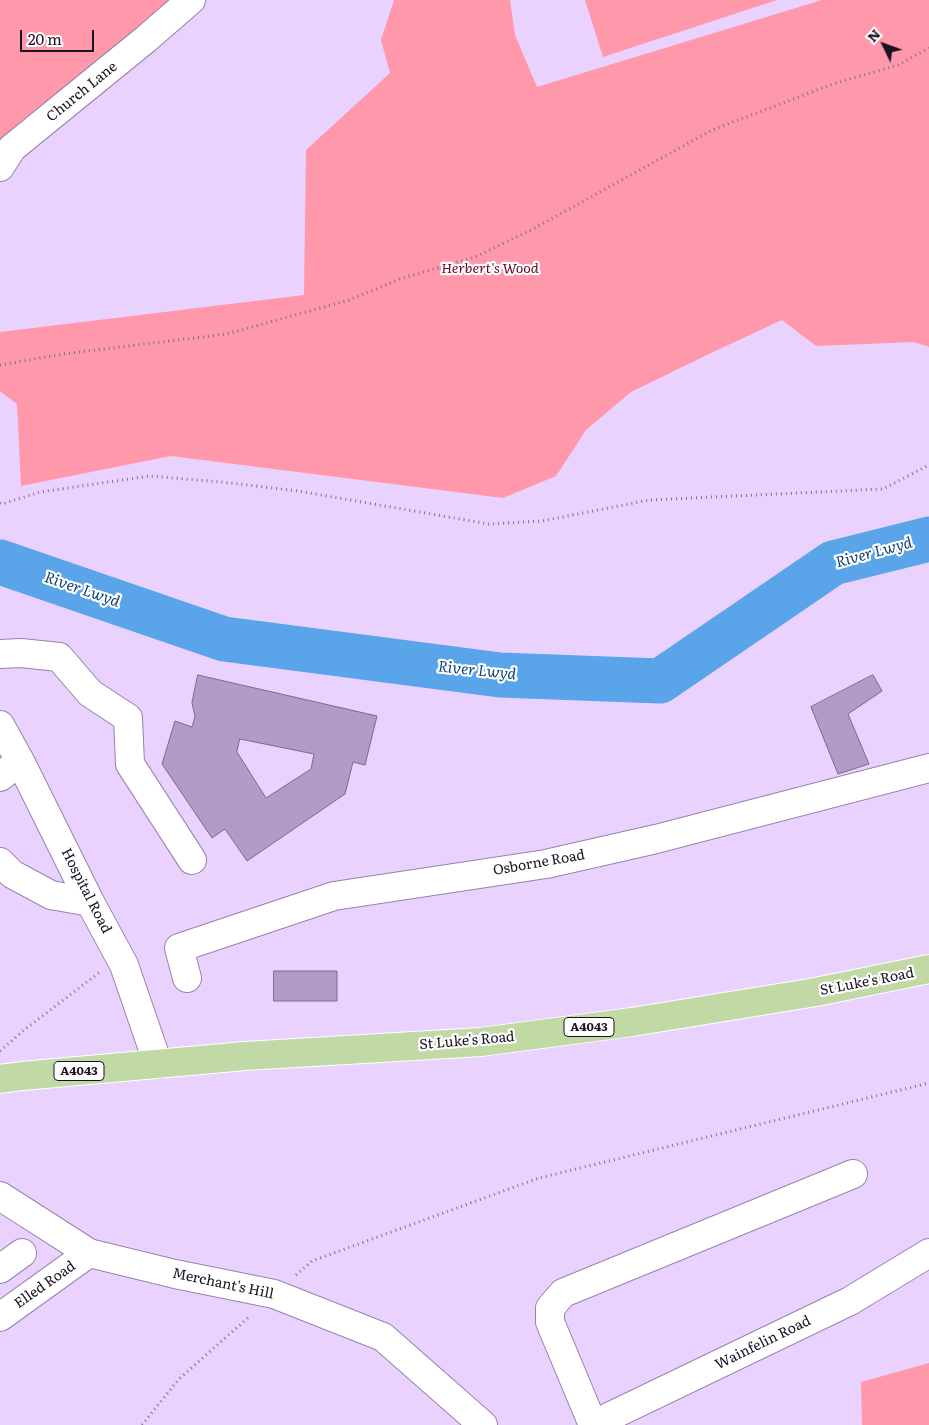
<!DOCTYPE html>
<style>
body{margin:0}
#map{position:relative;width:929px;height:1425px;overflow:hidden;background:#ead2ff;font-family:Literata,serif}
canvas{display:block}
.north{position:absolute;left:859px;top:20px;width:50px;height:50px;-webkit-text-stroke:4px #fefefe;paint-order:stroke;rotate:312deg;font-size:14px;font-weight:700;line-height:20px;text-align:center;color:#1a1121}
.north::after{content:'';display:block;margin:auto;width:18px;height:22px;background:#1a1121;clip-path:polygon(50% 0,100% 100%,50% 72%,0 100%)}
.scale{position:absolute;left:20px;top:30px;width:74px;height:22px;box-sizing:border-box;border:2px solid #1a1121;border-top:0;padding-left:6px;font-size:15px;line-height:18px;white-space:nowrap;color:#1a1121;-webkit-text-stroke:4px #fefefe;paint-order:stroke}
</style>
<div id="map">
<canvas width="929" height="1425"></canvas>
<div class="north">N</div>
<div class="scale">20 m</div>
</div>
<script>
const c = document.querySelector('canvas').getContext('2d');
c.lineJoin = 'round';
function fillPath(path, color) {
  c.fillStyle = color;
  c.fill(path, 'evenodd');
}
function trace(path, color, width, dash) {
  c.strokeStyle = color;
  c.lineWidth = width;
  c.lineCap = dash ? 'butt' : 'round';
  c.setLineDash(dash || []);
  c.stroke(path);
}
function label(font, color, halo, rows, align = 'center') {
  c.font = font + ' Literata,serif';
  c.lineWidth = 4.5;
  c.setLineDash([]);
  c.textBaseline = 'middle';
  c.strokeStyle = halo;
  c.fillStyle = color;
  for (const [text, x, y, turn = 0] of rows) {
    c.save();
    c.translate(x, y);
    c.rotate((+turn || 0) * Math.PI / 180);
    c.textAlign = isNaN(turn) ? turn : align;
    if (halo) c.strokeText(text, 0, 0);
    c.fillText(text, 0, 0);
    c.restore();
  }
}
const green = new Path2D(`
 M0 0H175L20 122 0 141Z
 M394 0H510L515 35 537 87 822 0H929V347L914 342 816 346 782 320 711 353 631 392 586 430 556 476 503 498 171 456 21 486 17 404 0 391V332L304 295 306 150 390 73 381 40Z
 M585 0H777L603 57Z
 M929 1363V1425H862L861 1382Z`);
const river = new Path2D(`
 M0 562 224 639 500 675 660 681 833 563 929 539`);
const building = new Path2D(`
 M198 675 377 716 365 765 353 762 345 794 247 861 225 829 212 838 162 764 175 721 192 727 195 716 192 703ZM240 739 314 754 311 769 266 798 237 752Z
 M873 675 882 691 848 714 869 764 838 774 811 707Z
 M274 971H337V1001H274Z`);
const path = new Path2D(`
 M0 365 63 354 227 334 349 300 400 279 475 257 533 229 712 130 833 84 898 65 929 48
 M0 503 2 504 40 492 150 476 222 482 298 491 489 524 542 521 649 500 883 489 929 465
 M0 1051 24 1030 100 972
 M296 1275 312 1261 539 1178 929 1083
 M142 1425 179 1379 250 1316`);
const minor = new Path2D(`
 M0 167 12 148 146 39 191 0
 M0 654 21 653 59 657 90 693 128 718 130 764 192 860
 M0 725 20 761 90 902 124 965 158 1064
 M0 777 20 761
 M0 862 12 874 51 895 90 902
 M187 978 179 948 334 896 546 864 656 839 929 768
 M0 1196 89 1253 175 1274 274 1294 383 1337 483 1425
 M0 1269 22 1253
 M0 1317 89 1253
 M592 1425 850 1301 929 1253
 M593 1425 550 1322V1308L563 1293 853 1174`);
const major = new Path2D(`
 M0 1079 22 1076 245 1056 481 1042 632 1022 816 992 929 969`);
const shields = [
 [589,1027,50],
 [79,1071,50]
];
const shieldNames = [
 ["A4043",589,1027],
 ["A4043",79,1071]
];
const streetNames = [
 ["Church Lane",82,92,-39],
 ["Osborne Road",539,863,-10],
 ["Hospital Road",86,891,63],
 ["St Luke's Road",867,982,-11],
 ["St Luke's Road",467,1041,-5],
 ["Merchant's Hill",223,1284,12],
 ["Elled Road",45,1285,-35],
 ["Wainfelin Road",763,1343,-26]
];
const parkNames = [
 ["Herbert's Wood",490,269]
];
const waterNames = [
 ["River Lwyd",874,553,-15],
 ["River Lwyd",82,590,19],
 ["River Lwyd",477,671,6]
];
fillPath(green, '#ff98aa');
trace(river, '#5aa4ea', 45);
fillPath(building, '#b29bc6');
trace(building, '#7d688f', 1);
trace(minor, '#9882ab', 30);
trace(major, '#fff', 30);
trace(path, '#7f6f8d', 3, [1, 4]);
trace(minor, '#fff', 28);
trace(major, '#c1d9a4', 28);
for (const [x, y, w] of shields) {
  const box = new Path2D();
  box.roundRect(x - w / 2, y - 9.5, w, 19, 4);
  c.fillStyle = '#fefefe';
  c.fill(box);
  trace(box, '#1a1121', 1);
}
label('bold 12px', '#1a1121', null, shieldNames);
label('14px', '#1a1121', '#fefefe', streetNames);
label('italic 14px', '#660728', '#fefefe', parkNames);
label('italic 15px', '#0b426f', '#fefefe', waterNames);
</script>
